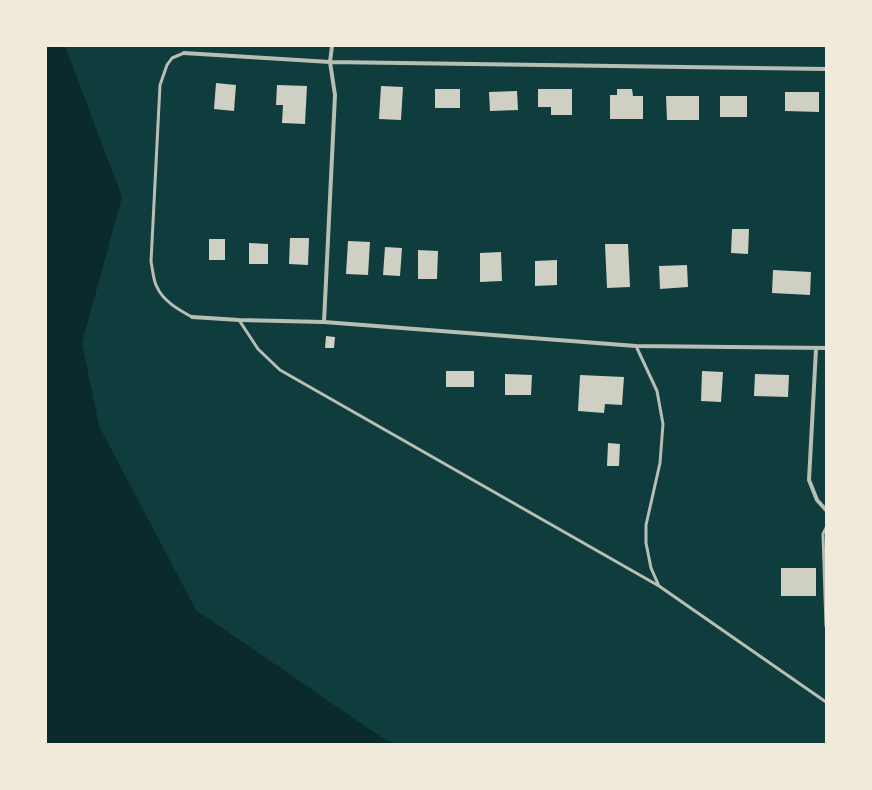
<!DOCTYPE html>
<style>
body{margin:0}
#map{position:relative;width:872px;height:790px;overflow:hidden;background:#0f3d3e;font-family:"Source Serif 4",serif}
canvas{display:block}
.frame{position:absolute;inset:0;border:47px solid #f1e9da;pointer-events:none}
</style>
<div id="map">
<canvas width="872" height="790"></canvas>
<div class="frame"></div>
</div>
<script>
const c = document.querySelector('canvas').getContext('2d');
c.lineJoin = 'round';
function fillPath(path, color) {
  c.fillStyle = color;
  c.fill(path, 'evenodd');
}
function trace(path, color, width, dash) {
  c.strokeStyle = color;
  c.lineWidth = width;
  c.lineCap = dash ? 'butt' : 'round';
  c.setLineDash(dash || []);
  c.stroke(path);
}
const water = new Path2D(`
 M46 46H65L122 197 82 343 99 426 196 610 384 739 396 744H46Z`);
const building = new Path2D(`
 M216 83 236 85 234 111 214 109Z
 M277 85 307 86 305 124 282 123 283 105H276Z
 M381 86 403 87 401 120 379 119Z
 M435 89H460V108H435Z
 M538 89H572V115H551V107H538Z
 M617 89H632L633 96H643V119H610V95H617Z
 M517 91 518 110 490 111 489 92Z
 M785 92H819V112L785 111Z
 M666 96H699V120H667Z
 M720 96H747V117H720Z
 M732 229H749L748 254 731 253Z
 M290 238H309L308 265 289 264Z
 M209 239H225V260H209Z
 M348 241 370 242 368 275 346 274Z
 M249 243 268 244V264H249Z
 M605 244H628L630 287 607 288Z
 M385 247 402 248 400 276 383 275Z
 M418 250 438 251 437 279H418Z
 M501 252 502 281 480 282V253Z
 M557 260V285L535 286V261Z
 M687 265 688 287 660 289 659 266Z
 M773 270 811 272 810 295 772 293Z
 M326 336 335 337 334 348H325Z
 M446 371H474V387H446Z
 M702 371 723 372 721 402 701 401Z
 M505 374 532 375 531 395H505Z
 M755 374 789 375 788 397 754 396Z
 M580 375 624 377 622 405 605 404 604 413 578 411Z
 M608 443 620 444 619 466H607Z
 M781 568H816V596H781Z`);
const service = new Path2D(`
 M184 53 172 58 167 65 160 85 151 262C153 270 153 280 157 287 163 301 179 310 192 317
 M239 320 258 349 280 370 659 586 826 702
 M636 346 657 391 663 424 660 463 646 525V543L651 568 659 586
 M826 528 823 534 826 626`);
const minor = new Path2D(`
 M184 53 330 62 826 69
 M192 317 239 320 324 322 636 346 826 348
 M324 322 335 95 330 62 332 46
 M816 349 809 480 817 500 826 510`);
fillPath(water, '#0a2a2b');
fillPath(building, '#cfcfc3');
trace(service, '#b8beb3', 3);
trace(minor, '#b8beb3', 4);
</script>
